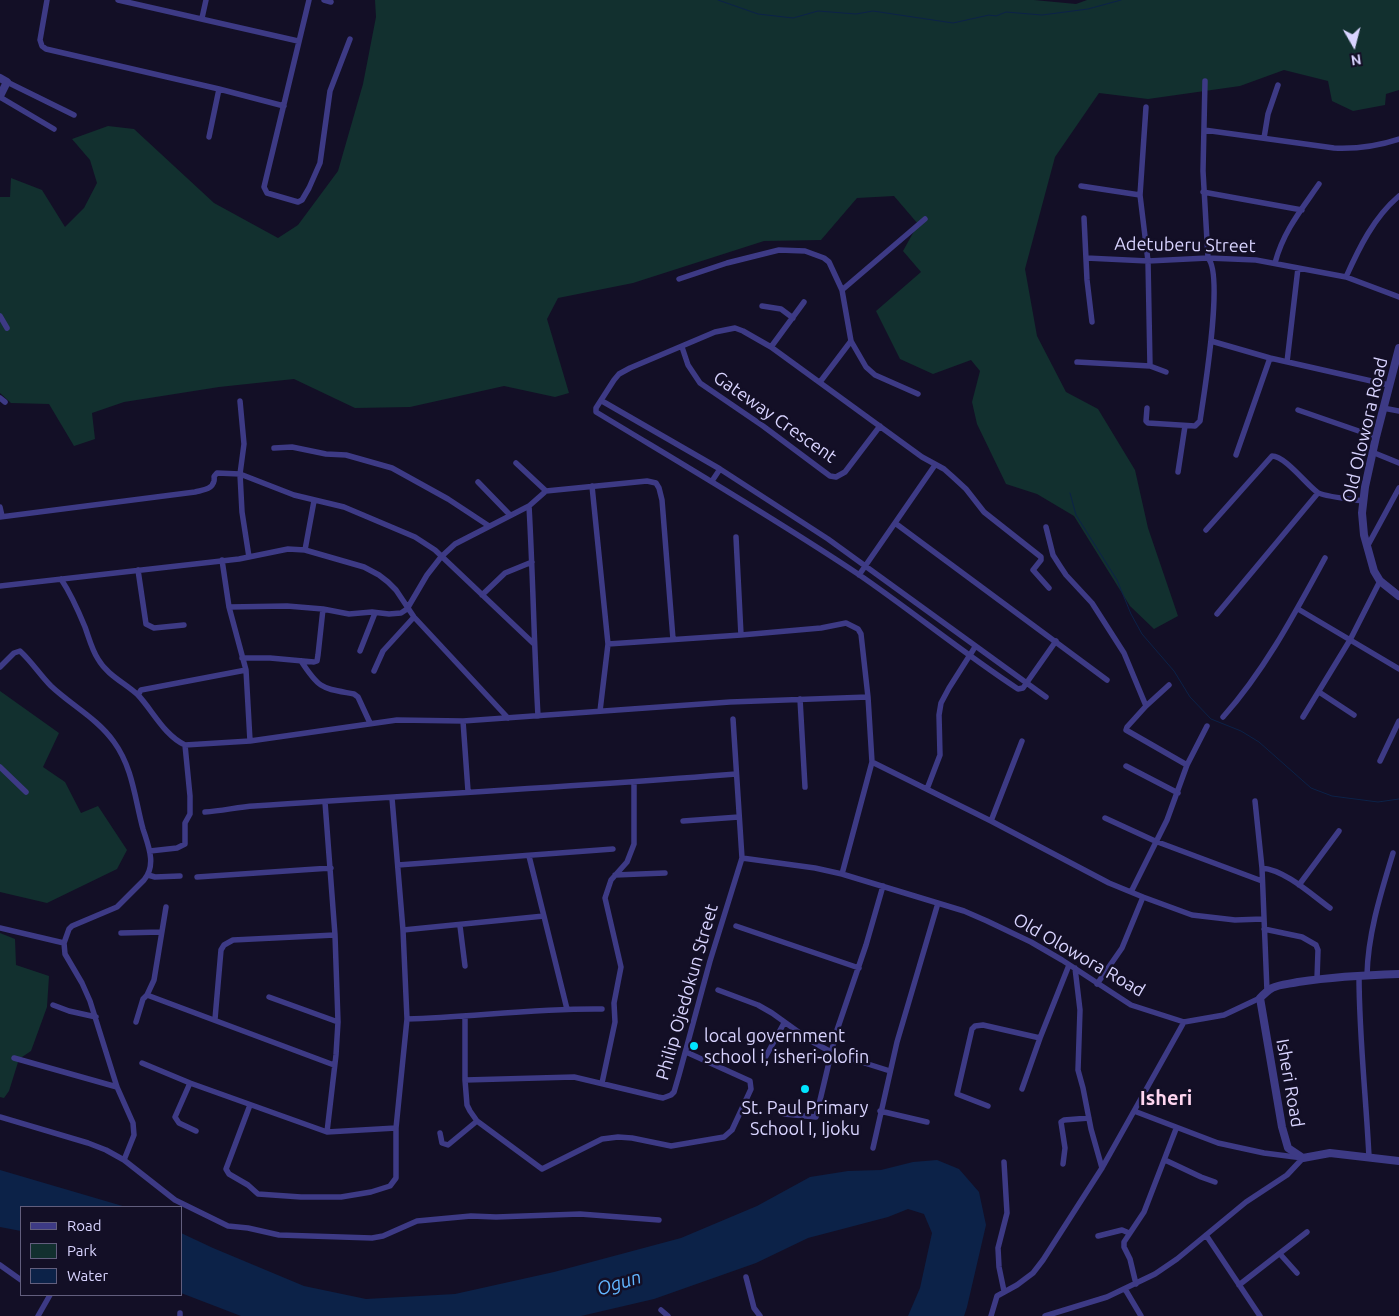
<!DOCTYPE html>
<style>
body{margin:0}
#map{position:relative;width:1399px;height:1316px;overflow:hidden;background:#130f26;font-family:Ubuntu,sans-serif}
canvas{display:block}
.legend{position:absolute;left:20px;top:1206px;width:162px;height:90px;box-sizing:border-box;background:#130f26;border:1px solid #625e7d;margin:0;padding:6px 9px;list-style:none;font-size:15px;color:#d9d4ff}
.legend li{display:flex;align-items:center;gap:10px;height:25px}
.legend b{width:25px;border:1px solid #625e7d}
.north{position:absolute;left:1329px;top:20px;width:50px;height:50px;-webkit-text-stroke:4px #130f26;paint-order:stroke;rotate:172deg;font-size:14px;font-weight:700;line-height:20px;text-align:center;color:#d9d4ff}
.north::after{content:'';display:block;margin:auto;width:18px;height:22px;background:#d9d4ff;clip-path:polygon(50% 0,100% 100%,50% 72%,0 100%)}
</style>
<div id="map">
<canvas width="1399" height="1316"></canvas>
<ul class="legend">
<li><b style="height:6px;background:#3d3a85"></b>Road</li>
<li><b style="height:14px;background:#12302f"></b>Park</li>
<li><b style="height:14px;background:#0c2248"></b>Water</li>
</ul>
<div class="north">N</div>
</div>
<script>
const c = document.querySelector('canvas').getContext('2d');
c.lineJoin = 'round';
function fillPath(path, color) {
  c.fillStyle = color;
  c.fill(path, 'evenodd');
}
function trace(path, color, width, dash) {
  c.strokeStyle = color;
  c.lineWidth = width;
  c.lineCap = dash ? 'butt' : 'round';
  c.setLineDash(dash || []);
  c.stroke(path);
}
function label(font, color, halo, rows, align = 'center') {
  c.font = font + ' Ubuntu,sans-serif';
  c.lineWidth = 5;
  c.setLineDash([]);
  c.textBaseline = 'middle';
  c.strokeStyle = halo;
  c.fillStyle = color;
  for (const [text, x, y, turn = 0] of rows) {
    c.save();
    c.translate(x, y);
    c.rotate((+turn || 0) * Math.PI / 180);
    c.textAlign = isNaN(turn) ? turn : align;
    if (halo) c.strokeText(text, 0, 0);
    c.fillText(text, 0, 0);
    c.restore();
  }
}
const green = new Path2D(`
 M375 0H1034L1076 4 1087 0H1399V90L1386 94 1385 105 1353 111 1332 101 1328 81 1284 70 1240 86 1148 99 1099 93 1055 157 1025 269 1037 336 1066 392 1098 409 1135 470 1148 528 1178 616 1154 629 1130 606 1074 516 1037 494 1006 484 977 424 972 402 980 371 971 360 933 374 900 359 876 311 921 272 903 251 918 224 894 196 857 198 821 240 764 241 633 283 558 298 547 319 569 393 555 397 504 386 410 407 355 408 294 379 219 387 124 402 92 413 95 439 74 446 49 404 11 403 0 393V197H10L11 178 42 190 65 227 84 208 97 183 90 160 72 139 108 126 134 129 214 203 278 238 298 225 338 171 363 84 376 17Z
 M0 691 59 733 43 767 65 782 81 813 98 806 127 850 117 869 47 903 0 892Z
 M0 933 15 939 16 965 49 976 47 1007 31 1051 19 1059 9 1091 4 1098 0 1097Z`);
const water = new Path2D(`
 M937 1160 959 1169 979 1192 986 1225 967 1307 964 1316H908L920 1288 932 1233 924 1214 908 1209 888 1217 808 1238 756 1263 654 1299 581 1316H241L181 1293V1233L213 1248 304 1286 366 1299 455 1294 554 1272 681 1238 757 1206 810 1177 848 1171 881 1170 913 1162Z
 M0 1170 126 1207H128H21V1231L0 1227Z`);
const stream = new Path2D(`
 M718 0 758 14 793 18 818 11 856 14 873 11 953 23 989 15 996 16 1006 12 1042 15 1088 9 1121 0
 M1070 493 1076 515 1117 580 1131 614 1142 634 1174 671 1190 697 1211 719 1241 731 1259 742 1311 788 1332 796 1378 802 1399 799`);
const minor = new Path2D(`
 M47 0 40 40 42 46 46 49 219 89 284 106
 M118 0 298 41
 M309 0 264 187 267 193 298 202 302 200 309 188 320 163 330 91 350 39
 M324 0 331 2
 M202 18 206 0
 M7 82 74 115
 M0 97 54 129
 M1146 107 1140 195 1148 261 1150 366
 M1204 130 1334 148C1357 149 1378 146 1399 139
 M209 137 219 89
 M1264 138 1268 114 1278 85
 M1081 186 1140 195
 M1203 192 1302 210
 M1084 218 1087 280 1092 322
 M1086 258 1148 261 1208 258 1256 260 1346 277 1399 297
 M1275 263C1283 232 1301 210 1319 184
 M1346 277C1359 248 1374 217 1399 196
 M679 279 727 263 779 250 805 251 824 258 829 262 842 290 851 341 866 367 875 375 918 394
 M842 290 925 219
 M762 306 781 309 793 318
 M0 316 7 328
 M1211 341 1270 358 1389 385
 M682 347 688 365 700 383 763 426 830 476 836 477 845 472 880 426
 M771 347 804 302
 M1077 362 1150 366 1166 372
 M1287 362 1298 268
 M820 382 851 341
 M0 398 5 402
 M240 401 244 444 240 474 242 512 249 557
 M602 401 720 469 828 539 1046 697
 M1147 408 1146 421 1148 423 1195 426 1200 421C1204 394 1224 275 1208 258L1203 171 1205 81
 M1383 408 1399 411
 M1298 410 1376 437
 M274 448 292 447 326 454 346 455 392 468 448 499 489 526
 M1372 452 1399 463
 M1236 455 1270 358
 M516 463 546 491
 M1178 472 1185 426
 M712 481 720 469
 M478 482 510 515
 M592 486 608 644 600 711
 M0 507 2 516
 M0 517 195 492C202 490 212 490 214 481 215 474 212 479 217 473L240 474 294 495 344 507 415 537 435 550 533 643
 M895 523 1107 680
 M1046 527 1053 555 1060 566 1066 575 1092 603 1124 653 1146 706
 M1206 530 1272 456C1285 456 1306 484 1317 492 1323 497 1353 499 1362 501
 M736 537 741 635
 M1367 547 1399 488
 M305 550 314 501
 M222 560 229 607 246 670 250 741
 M138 570 146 624 154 628 184 625
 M859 575 935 465
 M61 579C71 594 78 610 85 627 89 638 92 650 98 659 107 675 125 683 138 695 153 711 164 735 185 745L250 741 397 720 463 721 730 702 868 697 872 762 842 874
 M0 586 239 559 288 549 305 550 364 567 379 575 388 582 396 590 414 617 508 718
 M1049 588 1033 570 1041 560V557L984 512 966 489 953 477 944 469 922 457 771 347 743 331 735 328 715 332 630 368 619 374 614 380 596 408V412L601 415C687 467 774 518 858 574 912 611 963 653 1018 689L1023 688 1056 641
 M482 595 505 573 532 562
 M229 607 287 606 323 609 349 614 372 612 389 614 401 613 407 609 427 575 441 557 455 544 529 506
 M1298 609 1399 669
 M1217 614 1318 493
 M608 644 741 635 821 628 846 623 858 629 861 634 868 697
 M360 651 375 613
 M242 658H270L314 662 317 661 318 655 323 609
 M301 661C320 690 322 688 354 694L358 697 370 723
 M0 667 14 653 20 651C32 662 40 675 51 686 71 705 98 719 114 742 133 768 135 800 143 829 148 845 157 865 144 880L117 907 72 926 69 929 64 943 65 954 82 983 90 1001 117 1087 133 1123 134 1135 124 1160
 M374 671 383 651 414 617
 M1169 685 1146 706 1127 727 1126 730 1187 765
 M1319 692 1354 715
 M138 695 141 690 246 670
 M800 699 805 787
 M538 716C534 646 533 576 529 506L546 491 647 481 656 483 659 488 662 500 673 639
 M1223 717C1265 670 1295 613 1325 558
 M1303 717 1350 640 1380 581
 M463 721 468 791
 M1380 761 1399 721
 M872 762 991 821 1109 883 1143 897 1192 915 1235 920 1263 919
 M1126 766 1178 793
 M0 767 26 792
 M927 789 940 755 939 715 941 703 949 688 975 647
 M1255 801 1262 868 1267 991
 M325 802 335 935 338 1022 336 1055 327 1132
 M205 812C222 811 238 807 254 806 415 795 575 787 736 774
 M1105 818 1155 841 1262 881
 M683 821 739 817
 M991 821 1022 741
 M150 851 177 848 185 844V823L190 814V796L185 745
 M529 856 567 1009
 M742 858 815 868 842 874 964 911 987 921 1031 942 1062 960 1131 1005 1184 1022 1224 1015 1260 998
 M398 865 613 849
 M1262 868C1285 870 1312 895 1330 908
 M148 875 155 877 180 876
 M615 875 665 873
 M197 877 331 868
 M1299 885 1339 831
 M1131 892 1167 820 1187 765 1207 726
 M460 926 465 966
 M736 926 859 968
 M0 928 64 943
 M1264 929 1302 937 1316 945 1318 950 1317 979
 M403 930 544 916
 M121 933 161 932
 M1075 968 1080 1010 1078 1070 1083 1088 1091 1129 1102 1168
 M1359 975C1359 1036 1366 1096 1369 1157
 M1367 975C1368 933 1381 893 1393 853
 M1097 984 1122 948 1143 897
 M718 990 758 1005 772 1013 811 1041 833 1053 890 1071
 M147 995 334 1065
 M269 997 338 1022
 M53 1005 69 1011 96 1017
 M465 1017V1080L467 1105 470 1111 477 1121 542 1169 602 1139 618 1137 632 1138 671 1146 724 1137 732 1130 751 1089 750 1081 686 1052
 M215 1019 221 950 224 945 233 940 335 935
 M407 1019C472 1017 537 1008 602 1009
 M136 1022 143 999 147 995 154 980 166 907
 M14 1058 117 1087
 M765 1058 784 1023
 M142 1063 190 1083 327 1132 396 1128
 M465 1080 574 1077 658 1097 663 1098 671 1095 674 1092 679 1075 710 961 742 858 733 719
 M190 1083 175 1117 179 1123 196 1131
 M602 1083 615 1022 614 1003 621 967 605 898 611 880 627 862 634 844V782
 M1022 1089 1040 1038 1069 965
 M250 1105 226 1169 229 1174 248 1185 258 1194 301 1197H341L371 1192 390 1186 396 1178V1128L407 1019 403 930 392 798
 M988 1106 957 1094 972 1029 975 1026 983 1025 1040 1038
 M880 1111 927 1122
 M784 1114 816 1117 836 1033 866 945 883 886
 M0 1117 88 1143 106 1150 124 1160 175 1200 228 1226 248 1228 279 1235 372 1238 383 1236 417 1221 471 1216 496 1217 580 1214 659 1220
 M440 1133 442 1143 448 1145 477 1121
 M873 1148 897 1042 938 903
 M1165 1160 1201 1177 1215 1182
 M1063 1164 1065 1148 1061 1122 1064 1120 1089 1118
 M1206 1235 1260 1316
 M1098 1236 1122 1230 1129 1233
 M1280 1254 1297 1273
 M0 1265 21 1280
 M746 1277 754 1308 760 1316
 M1136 1284 1130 1259 1124 1247V1242L1144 1212 1176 1129
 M1239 1285 1307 1232
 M1125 1289 1141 1316
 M1004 1291 999 1267 998 1248 1007 1213 1004 1162
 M661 1310 668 1316
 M38 1316 50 1295
 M180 1316V1313
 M991 1316 997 1296 1017 1285 1033 1273 1043 1260 1102 1168 1184 1022
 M1045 1316 1107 1297 1155 1274 1177 1259 1246 1202 1287 1175 1303 1158 1264 1153 1218 1143 1134 1111`);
const tertiary = new Path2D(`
 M0 78 7 82 0 96
 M1399 348 1376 437 1365 487 1362 513 1364 535 1374 571 1380 581 1399 596
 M1399 974C1365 975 1332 977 1298 982 1290 984 1280 984 1272 988 1267 991 1264 994 1260 998L1282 1127 1288 1148 1303 1158 1330 1153 1399 1161`);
const markers = [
 [694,1046,5,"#00e5ff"],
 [805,1089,5,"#00e5ff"]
];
const streetNames = [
 ["Adetuberu Street",1185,245,1],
 ["Gateway Crescent",775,417,35],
 ["Old Olowora Road",1365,430,-77],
 ["Old Olowora Road",1079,955,30],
 ["Philip Ojedokun Street",687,992,-74],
 ["Isheri Road",1290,1083,80]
];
const poiNames = [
 ["local government",704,1036],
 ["school i, isheri-olofin",704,1057],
 ["St. Paul Primary",805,1108,"center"],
 ["School I, Ijoku",805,1129,"center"]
];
const waterNames = [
 ["Ogun",619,1283,-17]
];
const quarterNames = [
 ["Isheri",1166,1098]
];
fillPath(green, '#12302f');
fillPath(water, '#0c2248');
trace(stream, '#0c2248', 1);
trace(minor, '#3d3a85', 5.5);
trace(tertiary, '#3d3a85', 8);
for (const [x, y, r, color] of markers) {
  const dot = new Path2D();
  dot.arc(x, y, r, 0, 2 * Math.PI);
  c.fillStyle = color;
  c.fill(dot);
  trace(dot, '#130f26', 2);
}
label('18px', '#d9d4ff', '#130f26', streetNames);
label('18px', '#d9d4ff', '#130f26', poiNames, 'left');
label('italic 19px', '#62b6ff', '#130f26', waterNames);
label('bold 20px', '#ffd6f0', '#130f26', quarterNames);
</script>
